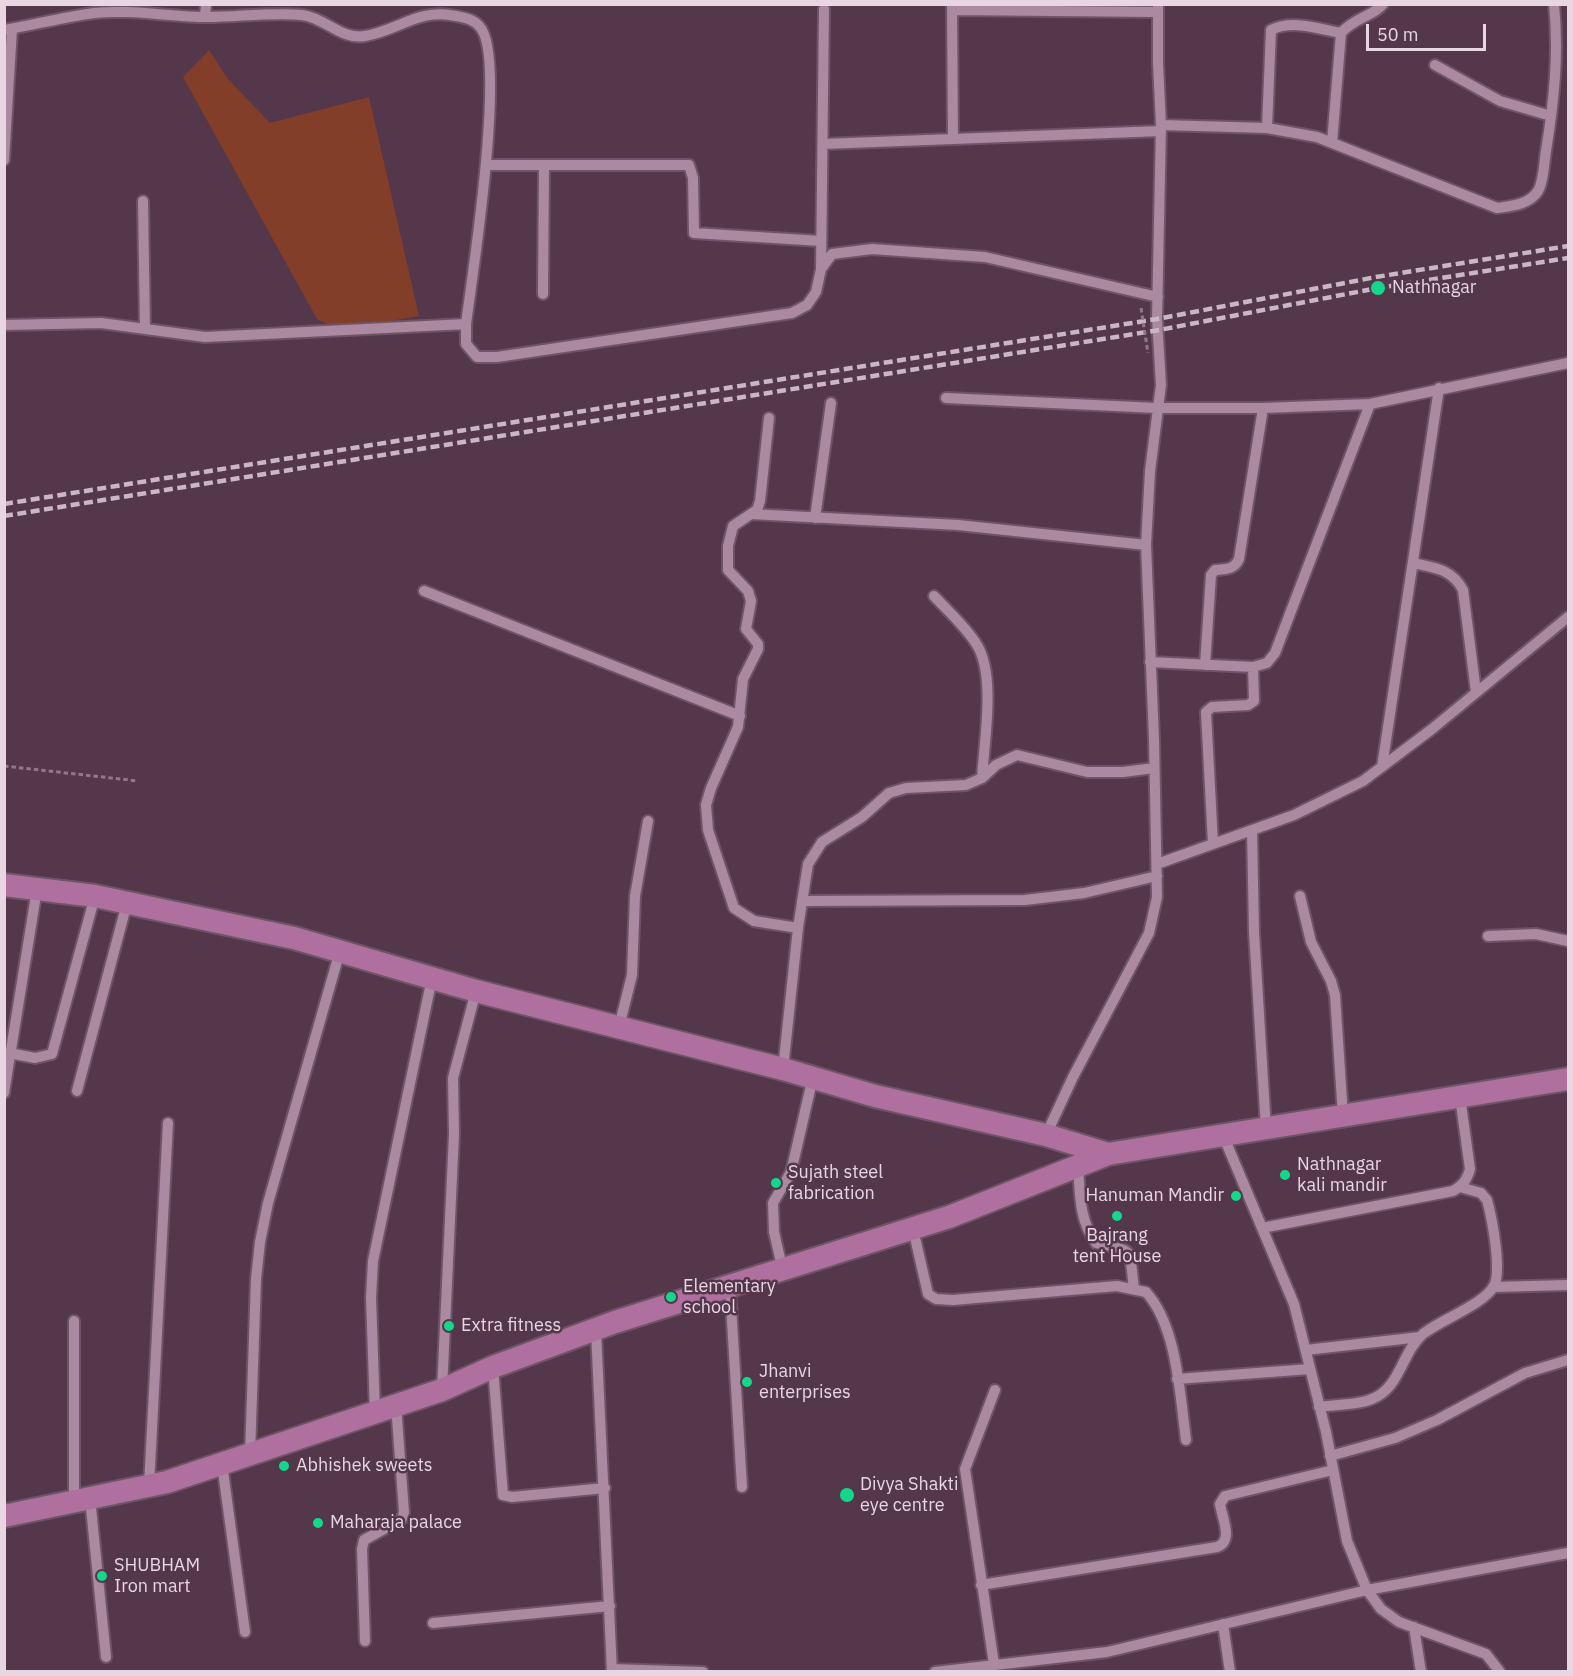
<!DOCTYPE html>
<style>
body{margin:0}
#map{position:relative;width:1573px;height:1676px;overflow:hidden;background:#54374b;font-family:"IBM Plex Sans",sans-serif}
canvas{display:block}
.frame{position:absolute;inset:0;border:6px solid #e8d6e2;pointer-events:none}
.scale{position:absolute;left:1366px;top:24px;width:120px;height:27px;box-sizing:border-box;border:3px solid #e8d6e2;border-top:0;padding-left:8px;font-size:18px;line-height:21px;white-space:nowrap;color:#e8d6e2;-webkit-text-stroke:4px #54374b;paint-order:stroke}
</style>
<div id="map">
<canvas width="1573" height="1676"></canvas>
<div class="frame"></div>
<div class="scale">50 m</div>
</div>
<script>
const c = document.querySelector('canvas').getContext('2d');
c.lineJoin = 'round';
function fillPath(path, color) {
  c.fillStyle = color;
  c.fill(path, 'evenodd');
}
function trace(path, color, width, dash) {
  c.strokeStyle = color;
  c.lineWidth = width;
  c.lineCap = dash ? 'butt' : 'round';
  c.setLineDash(dash || []);
  c.stroke(path);
}
function label(font, color, halo, rows, align = 'center') {
  c.font = font + ' "IBM Plex Sans",sans-serif';
  c.lineWidth = 5;
  c.setLineDash([]);
  c.textBaseline = 'middle';
  c.strokeStyle = halo;
  c.fillStyle = color;
  for (const [text, x, y, turn = 0] of rows) {
    c.save();
    c.translate(x, y);
    c.rotate((+turn || 0) * Math.PI / 180);
    c.textAlign = isNaN(turn) ? turn : align;
    if (halo) c.strokeText(text, 0, 0);
    c.fillText(text, 0, 0);
    c.restore();
  }
}
const green = new Path2D(`
 M209 50 228 79 270 123 369 97 419 316 340 330 317 319 183 77Z`);
const path = new Path2D(`
 M4 766 138 781`);
const minor = new Path2D(`
 M952 5 953 138
 M952 10 1158 12
 M205 17 206 4
 M4 30C34 25 64 17 94 13 131 9 170 17 207 17 238 17 271 12 302 15 326 18 341 40 365 36 400 30 418 8 456 16 465 18 474 19 480 27 507 57 472 277 466 324V344L477 357H497L792 313 807 305 816 292 821 269 832 254 872 249 985 257 1158 297
 M1435 65 1500 101 1551 116
 M1161 125 1267 128 1317 137 1497 208C1511 206 1529 205 1538 191 1544 181 1544 162 1546 151 1554 101 1559 55 1554 4
 M1267 128 1271 30C1292 19 1319 29 1341 33
 M1332 143 1341 33C1355 17 1374 16 1383 4
 M823 144 1161 131
 M4 160 12 29
 M487 165H689L693 178 694 233 821 241
 M143 201 145 329
 M821 269 824 9
 M543 294 544 165
 M4 325 101 323 205 337 466 324
 M946 398 1157 408H1263L1370 404 1568 363
 M769 418 760 501 757 510 733 526 728 546V570L748 591 751 601 746 629 758 644V649L743 679 738 727 711 788 706 805 708 830 734 908 754 921 798 928
 M751 514 958 525 1146 545
 M815 518 831 403
 M1413 563C1435 568 1452 569 1463 590L1476 692
 M424 591 740 716
 M934 596C948 611 966 627 977 645 996 676 984 742 982 778
 M1150 662 1253 667 1267 663 1275 653 1370 404
 M1205 665 1211 575 1215 570C1226 569 1234 570 1239 559L1263 408
 M1382 767 1439 388
 M1252 830 1254 932 1266 1129
 M1213 844 1206 712 1212 707 1248 705 1254 701 1253 667
 M1157 864 1294 815 1363 781 1432 729 1568 617
 M1300 896 1311 942 1331 981 1335 995 1343 1116
 M802 901 1025 900 1084 893 1157 876
 M1488 936 1536 934 1568 941
 M619 1027 632 975 635 896 648 821
 M9 1053 35 1058 52 1054 95 896
 M783 1069 798 928 808 864 822 842 862 817 889 793 906 788 966 785 982 778 996 765 1017 755 1087 772H1123L1154 768
 M77 1091 127 903
 M4 1093 37 889
 M1046 1135 1073 1077 1149 933 1157 897 1154 739 1146 545 1150 471 1161 385 1157 319 1161 125 1158 63V4
 M1223 1135 1294 1304 1326 1432 1347 1541 1367 1590 1381 1609 1399 1622 1486 1654 1500 1672
 M1078 1166C1080 1194 1079 1220 1096 1243 1137 1253 1128 1245 1134 1288
 M1262 1228 1453 1191C1463 1185 1467 1180 1470 1169L1460 1097
 M913 1229 928 1294 936 1299 953 1300 1117 1286 1146 1292C1177 1326 1180 1395 1186 1440
 M783 1271 774 1232 773 1203 791 1172 813 1077
 M1493 1287 1568 1285
 M730 1288 742 1487
 M74 1321V1501
 M596 1331 612 1672
 M1306 1350 1420 1337
 M493 1367 503 1495 512 1497 605 1488
 M1177 1379 1310 1369
 M442 1390 454 1134 453 1078 476 991
 M1319 1407C1338 1404 1365 1406 1381 1394 1401 1380 1404 1350 1423 1334 1440 1320 1483 1305 1494 1286 1502 1270 1492 1218 1487 1200L1481 1193 1460 1187
 M375 1412 371 1298 373 1261 432 978
 M250 1454 256 1279 260 1242 268 1203 340 951
 M1330 1456 1395 1438 1437 1420 1525 1373 1568 1360
 M222 1464 245 1632
 M149 1486 168 1123
 M90 1498 106 1657
 M981 1585 1217 1547C1234 1541 1222 1518 1220 1504L1225 1496 1333 1470
 M433 1623 610 1606
 M1223 1624 1230 1672
 M1414 1627 1421 1672
 M365 1641 362 1549 364 1540 402 1519 404 1512 396 1405
 M994 1664 965 1469 995 1390
 M612 1669 703 1672
 M935 1672 1107 1652 1367 1590 1568 1553`);
const major = new Path2D(`
 M4 885 95 896 294 938 476 991 783 1069 875 1096 1046 1135 1108 1154
 M4 1516 167 1482 442 1390 493 1367 615 1322 949 1217 1108 1154 1568 1079`);
const rail = new Path2D(`
 M4 504 1157 319 1376 277 1568 246
 M4 516 1159 330 1378 288 1568 258`);
const pathBridge = new Path2D(`
 M1141 308 1148 353`);
const markers = [
 [1378,288,8,"#12d98a"],
 [1285,1175,6,"#12d98a"],
 [776,1183,6,"#12d98a"],
 [1236,1196,6,"#12d98a"],
 [1117,1216,6,"#12d98a"],
 [671,1297,6,"#12d98a"],
 [449,1326,6,"#12d98a"],
 [747,1382,6,"#12d98a"],
 [284,1466,6,"#12d98a"],
 [847,1495,8,"#12d98a"],
 [318,1523,6,"#12d98a"],
 [102,1576,6,"#12d98a"]
];
const poiNames = [
 ["Nathnagar",1392,288],
 ["Nathnagar",1297,1165],
 ["kali mandir",1297,1186],
 ["Sujath steel",788,1173],
 ["fabrication",788,1194],
 ["Hanuman Mandir",1224,1196,"right"],
 ["Bajrang",1117,1236,"center"],
 ["tent House",1117,1257,"center"],
 ["Elementary",683,1287],
 ["school",683,1308],
 ["Extra fitness",461,1326],
 ["Jhanvi",759,1372],
 ["enterprises",759,1393],
 ["Abhishek sweets",296,1466],
 ["Divya Shakti",860,1485],
 ["eye centre",860,1506],
 ["Maharaja palace",330,1523],
 ["SHUBHAM",114,1566],
 ["Iron mart",114,1587]
];
fillPath(green, '#823e28');
trace(minor, '#6d5566', 14);
trace(major, '#6d5566', 26);
trace(path, '#917889', 3, [4.5, 3]);
trace(minor, '#ab89a1', 10);
trace(major, '#b0709f', 22);
trace(rail, '#cbb7c4', 4.5, [9, 4.5]);
trace(pathBridge, '#917889', 3, [4.5, 3]);
for (const [x, y, r, color] of markers) {
  const dot = new Path2D();
  dot.arc(x, y, r, 0, 2 * Math.PI);
  c.fillStyle = color;
  c.fill(dot);
  trace(dot, '#54374b', 2);
}
label('18px', '#e8d6e2', '#54374b', poiNames, 'left');
</script>
